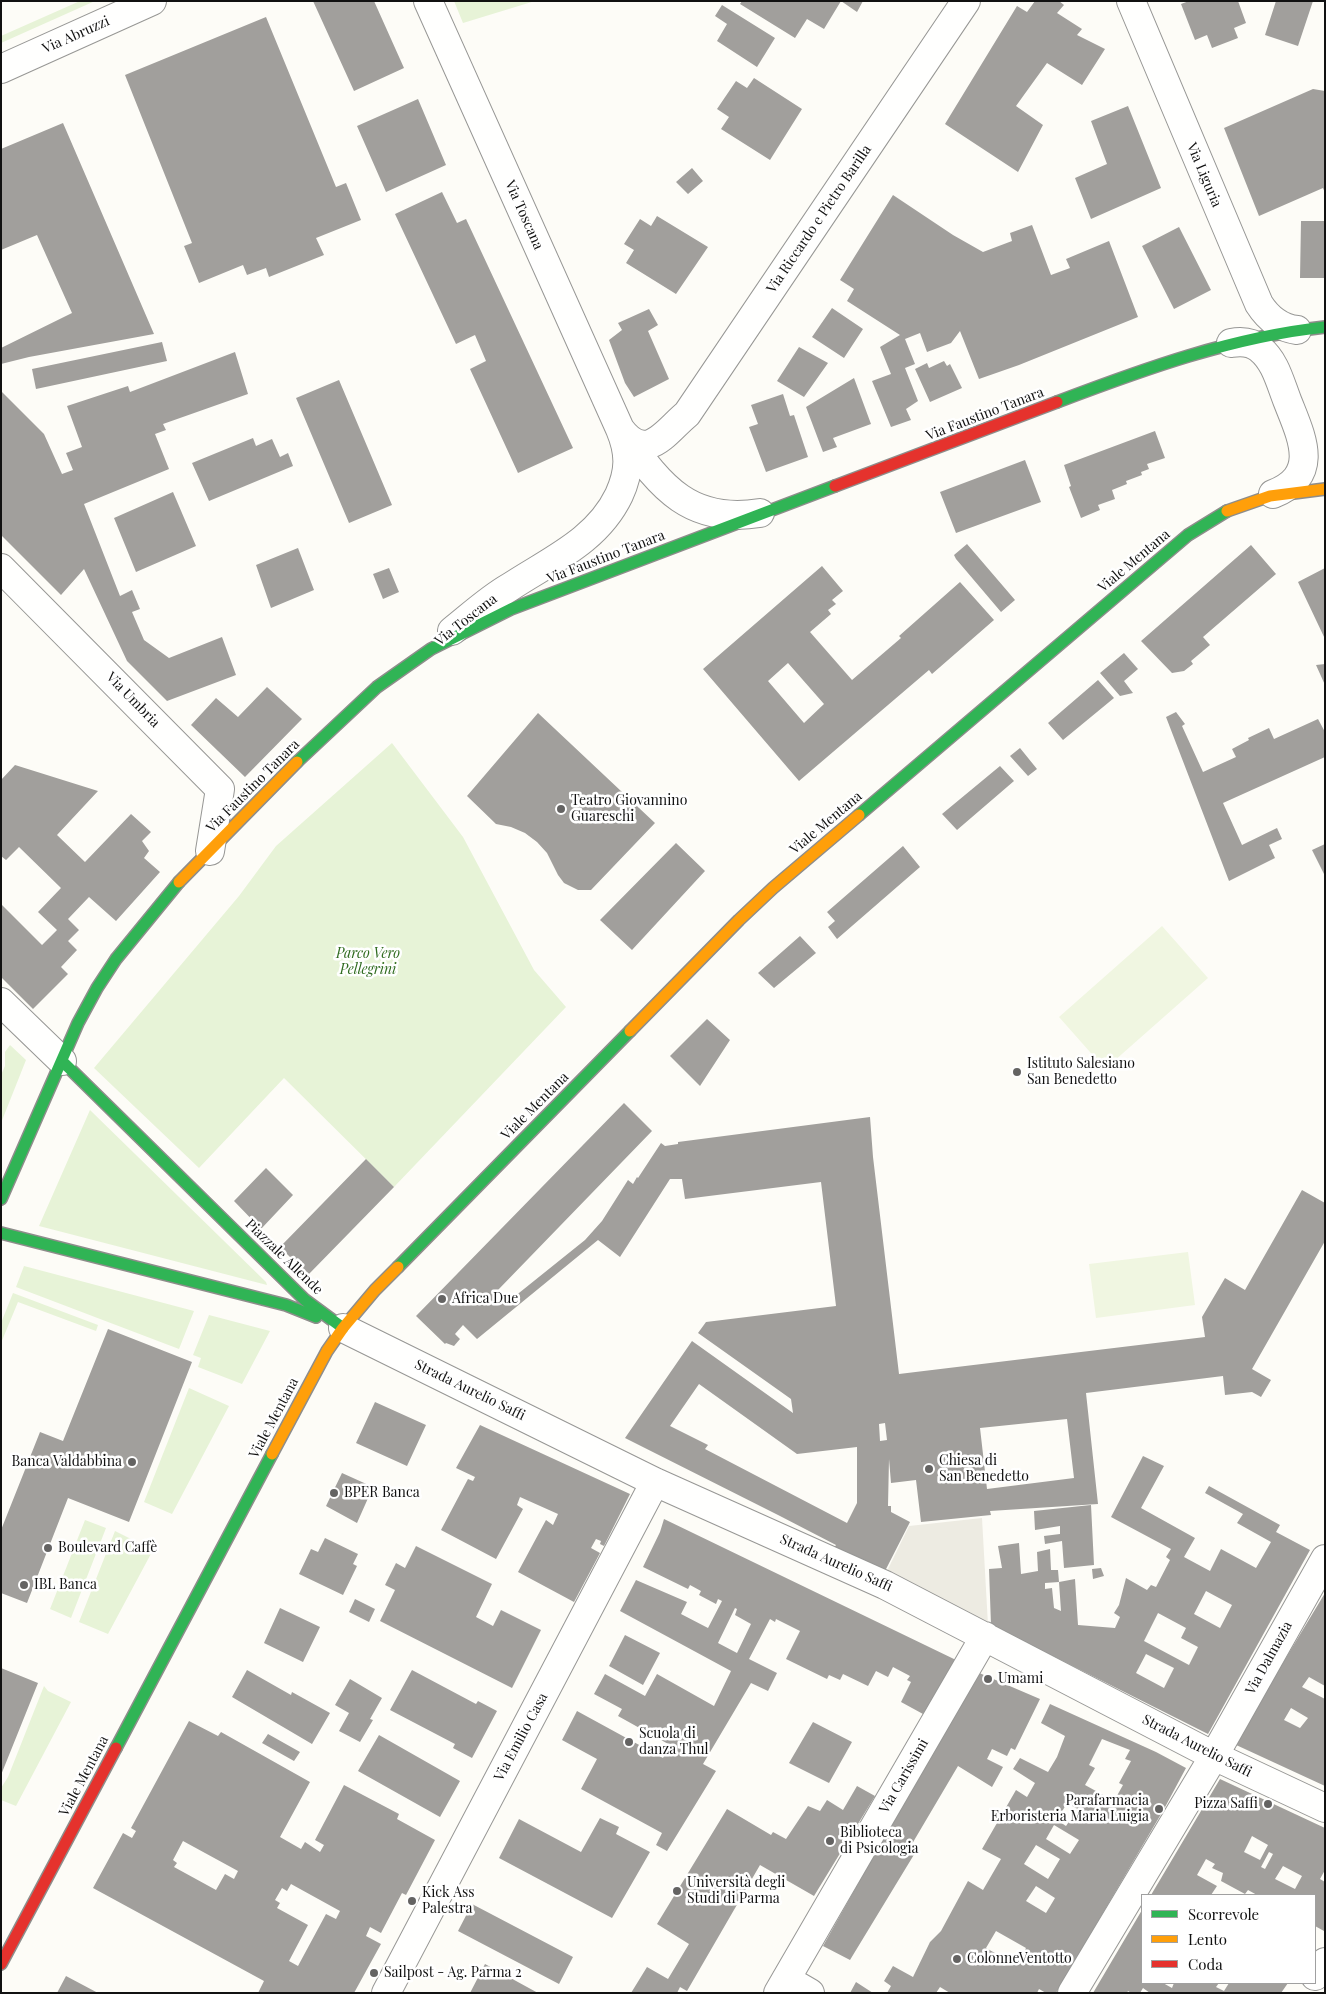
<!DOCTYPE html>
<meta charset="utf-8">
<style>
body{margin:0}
#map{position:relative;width:1326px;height:1994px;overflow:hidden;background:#fdfcf7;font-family:"Playfair Display",serif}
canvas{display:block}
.frame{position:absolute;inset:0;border:2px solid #111;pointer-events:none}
.legend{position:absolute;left:1141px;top:1894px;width:175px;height:90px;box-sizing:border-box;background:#fff;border:1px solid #a0a0a0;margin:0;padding:6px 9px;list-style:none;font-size:15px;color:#111}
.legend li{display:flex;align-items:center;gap:10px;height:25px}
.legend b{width:25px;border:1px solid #a0a0a0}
</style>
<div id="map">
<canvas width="1326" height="1994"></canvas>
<div class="frame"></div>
<ul class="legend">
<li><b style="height:6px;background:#30b455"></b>Scorrevole</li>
<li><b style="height:6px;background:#ff9f0a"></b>Lento</li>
<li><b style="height:6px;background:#e5322d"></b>Coda</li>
</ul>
</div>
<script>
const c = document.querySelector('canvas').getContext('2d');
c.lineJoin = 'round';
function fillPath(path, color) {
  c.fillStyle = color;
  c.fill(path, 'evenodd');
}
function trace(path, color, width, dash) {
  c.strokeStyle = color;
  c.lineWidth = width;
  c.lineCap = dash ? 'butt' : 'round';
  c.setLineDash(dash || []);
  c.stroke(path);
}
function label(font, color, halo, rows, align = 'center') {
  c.font = font + ' "Playfair Display",serif';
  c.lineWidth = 5;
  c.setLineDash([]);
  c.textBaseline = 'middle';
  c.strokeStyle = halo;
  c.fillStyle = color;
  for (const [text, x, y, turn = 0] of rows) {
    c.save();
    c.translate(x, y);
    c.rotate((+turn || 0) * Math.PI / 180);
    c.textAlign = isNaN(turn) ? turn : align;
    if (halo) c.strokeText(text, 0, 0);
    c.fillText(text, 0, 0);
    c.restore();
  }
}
const green = new Path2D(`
 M80 1H95L1 43V36Z
 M454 1H535L463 23Z
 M392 743 463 837 534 970 566 1007 394 1187 284 1078 199 1168 94 1068 239 896 276 846Z
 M10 1045 26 1060 1 1123V1075L5 1066V1052Z
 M90 1110 266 1282 267 1285 39 1226Z
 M24 1266 194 1311 179 1349 16 1287Z
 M13 1293 98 1325 96 1331 18 1302 1 1343V1323Z
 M209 1315 270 1331 242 1384 198 1367 201 1358 193 1355Z
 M189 1388 229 1406 172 1514 144 1502Z
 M85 1520 106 1528 71 1618 50 1609Z
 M115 1531 153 1550 108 1634 79 1622Z
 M44 1686 48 1691 71 1702 16 1806 1 1800V1788L8 1777Z`);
const pitch = new Path2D(`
 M1162 926 1208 978 1105 1069 1059 1017Z
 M1188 1252 1195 1305 1096 1318 1089 1264Z`);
const plaza = new Path2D(`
 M982 1518 988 1625 887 1571 909 1526Z`);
const building = new Path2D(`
 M313 1H374L404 68 354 91Z
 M742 1H863L857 12 841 1 824 29 807 19 795 38 740 4Z
 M1035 1H1059L1064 5 1057 13 1082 29 1077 35 1105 49 1082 85 1047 63 1016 106 1043 125 1018 172 945 124 1017 6 1027 12Z
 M1189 1H1238L1246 23 1234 28 1238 38 1212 48 1207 35 1195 40 1181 4Z
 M1276 1H1313L1298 46 1265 35Z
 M722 5 775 38 757 67 717 41 727 24 715 16Z
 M266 17 336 187 346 183 361 220 316 238 324 255 269 277 266 268 247 275 243 265 199 283 184 246 192 243 125 75Z
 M754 78 802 109 770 160 721 129 729 117 717 109 736 81 747 88Z
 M1313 89 1325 91V193L1323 188 1259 216 1224 128Z
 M418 99 446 165 386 192 357 126Z
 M1128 106 1161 188 1091 219 1075 178 1107 164 1091 121Z
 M63 123 154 334 29 357 1 364V348L72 313 37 235 1 250V149Z
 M692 168 703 181 688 194 676 182Z
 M442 192 457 223 466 219 573 448 518 473 470 369 486 361 475 335 456 344 395 214Z
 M893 195 953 235 983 252 1012 241 1010 233 1032 225 1051 275 1070 268 1066 259 1109 241 1138 317 1019 365 979 379 960 331 951 343 927 352 920 333 905 339 915 364 905 368 918 401 906 409 911 420 891 427 872 381 891 374 880 347 900 335 847 301 854 289 840 280Z
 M657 216 708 247 676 294 626 263 634 250 624 244 640 219 651 226Z
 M1301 221H1325V278H1300Z
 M1179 227 1211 290 1174 309 1142 246Z
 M832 308 863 329 844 358 812 337Z
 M649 309 658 325 648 331 669 379 634 397 625 383 609 340 622 330 618 323Z
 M162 342 167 361 36 389 32 369Z
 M799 347 828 363 804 397 777 381Z
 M235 352 248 394 163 424 166 430 155 434 169 469 84 504 120 596 132 590 140 609 132 612 144 640 169 658 222 637 236 675 167 701 127 661 84 569 61 595 1 535V391L44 434 62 474 73 470 66 453 82 447 67 406 128 386 130 392Z
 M944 361 947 366 950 364 962 388 930 402 915 369 927 363 929 368Z
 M854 378 871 424 833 438 837 447 823 452 806 407Z
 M339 380 392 505 349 523 296 398Z
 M783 394 790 416 794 415 808 457 766 472 749 427 758 424 751 405Z
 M1155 431 1165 458 1147 464 1149 469 1141 472 1142 475 1126 481 1127 484 1112 490 1115 499 1098 505 1100 510 1081 518 1069 487 1071 486 1064 465Z
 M253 438 256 446 272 439 280 457 288 453 293 466 209 501 192 463Z
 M1025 460 1041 502 956 533 940 492Z
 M173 492 196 546 136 572 114 518Z
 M967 544 1015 600 1001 612 956 559 954 555Z
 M1251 545 1276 574 1203 637 1210 645 1191 661 1193 664 1184 671 1172 673 1141 641Z
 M298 548 314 590 271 608 256 565Z
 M822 566 843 591 832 600 836 604 828 610 831 614 810 632 852 680 901 638 899 636 960 582 994 620 932 674 929 670 799 781 703 669ZM788 663 824 704 804 723 768 681Z
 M389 568 399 592 383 599 373 574Z
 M1325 568V639L1298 582Z
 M1124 653 1138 669 1124 681 1133 693 1120 696 1100 673Z
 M1325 664V685L1316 665Z
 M1098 680 1114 698 1063 740 1048 723Z
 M267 687 302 719 245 777 191 725 216 698 238 717Z
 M1176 712 1185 724 1182 726 1203 772 1236 757 1232 749 1249 740 1248 738 1269 728 1274 739 1318 719 1325 732V757L1223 803 1242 845 1277 828 1282 839 1269 845 1275 858 1229 881 1166 717Z
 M538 713 655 823 591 890H578L564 883 558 875 547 853 537 842 525 833 511 827 496 824 467 796Z
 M1020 748 1037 769 1028 776 1010 756Z
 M15 765 98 791 57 835 85 862 131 814 151 832 142 841 149 851 144 858 160 872 116 921 89 897 68 919 79 930 68 941 77 950 61 967 68 974 33 1009 1 977V904L42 945 57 930 38 912 61 888 19 847 6 860 1 856V780Z
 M1000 766 1014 781 957 830 942 814Z
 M676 843 705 871 632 950 600 920Z
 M1325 844V876L1312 850Z
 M903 846 920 867 837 939 828 927 835 921 827 912Z
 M800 936 816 953 774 988 758 973Z
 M707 1019 730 1040 700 1086 670 1056Z
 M624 1103 652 1131 498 1290 509 1301 585 1240 602 1221 628 1180 633 1184 637 1177 638 1178 661 1143 665 1146 678 1144V1142L870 1117 873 1157 899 1374 1205 1337 1202 1317 1225 1278 1245 1290 1302 1190 1325 1203V1241L1252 1369 1271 1380 1261 1397 1252 1392 1225 1395 1223 1376 1086 1393 1098 1504 990 1511 991 1515 921 1522 916 1480 891 1483 889 1459 888 1506H891V1512L910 1522 884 1573 834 1548 836 1545 780 1516 625 1438 692 1341 793 1413 791 1399 698 1333 706 1322 836 1306 821 1182 685 1199 682 1179H670L620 1257 598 1240 477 1339 463 1325 455 1334 460 1339 454 1346 446 1343 445 1344 416 1316ZM699 1384 797 1454 857 1447V1503L847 1523 705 1449 708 1445 670 1426ZM1067 1419 1074 1478 987 1489 980 1428ZM885 1423 887 1440 880 1441 879 1424Z
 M366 1159 394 1187 308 1275 280 1247Z
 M266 1168 293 1195 261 1229 234 1201Z
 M108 1329 192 1362 129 1522 68 1498 27 1603 1 1593V1530L40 1432 63 1441Z
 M375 1402 426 1425 407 1466 356 1443Z
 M480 1425 630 1494 604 1546 600 1544 601 1541 596 1539 591 1548 600 1553 574 1602 518 1572 546 1520 553 1525 558 1514 520 1497 517 1505 523 1509 496 1559 441 1530 468 1479 473 1481 475 1477 456 1468Z
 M1143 1456 1164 1466 1141 1508 1195 1538 1184 1557 1210 1571 1221 1549 1256 1568 1271 1542 1237 1523 1243 1514 1205 1493 1209 1486 1280 1525 1276 1532 1310 1550 1208 1734 991 1625 989 1569 1002 1568 998 1546 1019 1543 1021 1574 1038 1571 1037 1552 1050 1549 1051 1570H1058L1059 1582 1075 1579 1078 1625 1115 1628 1120 1617 1114 1613 1119 1605 1126 1578 1147 1590 1151 1585 1156 1587 1170 1560 1166 1557 1171 1549 1111 1517ZM1059 1582 1061 1611 1054 1608 1052 1588 1045 1589V1583ZM1206 1591 1232 1605 1220 1628 1194 1614ZM1158 1613 1186 1628 1181 1638 1198 1647 1189 1665 1144 1641ZM1146 1654 1174 1668 1164 1688 1136 1673Z
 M342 1473 373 1487 357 1523 326 1506Z
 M1091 1505 1094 1565 1064 1568 1062 1541 1045 1544 1044 1536 1060 1534V1526L1035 1530 1034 1511Z
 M664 1519 956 1660 923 1714 901 1702 911 1682 907 1680 910 1676 893 1667 888 1677 876 1671 868 1686 843 1674 840 1680 829 1675 827 1679 786 1659 800 1631 776 1619 775 1622 770 1619 749 1659 777 1673 768 1691 751 1683 703 1764 716 1771 667 1851 656 1845 662 1833 581 1789 597 1759 562 1740 577 1711 663 1758 670 1745 618 1716 622 1709 594 1694 605 1674 645 1696 657 1674 714 1706 731 1671 620 1611 636 1580 687 1602 681 1614 708 1628 722 1601 718 1599 716 1604 699 1595 701 1591 690 1585 688 1589 643 1567 660 1532ZM735 1608 737 1609 735 1615 751 1624 737 1653 718 1643Z
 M325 1538 358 1554 353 1564 357 1566 343 1595 299 1574 311 1549 318 1552Z
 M416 1546 492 1584 476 1617 493 1626 501 1610 541 1630 512 1688 380 1621 395 1590 385 1585 396 1563 405 1568Z
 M1101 1568 1104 1576 1093 1579 1092 1569Z
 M1325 1593V1686L1309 1677 1302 1687 1325 1699V1786L1234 1744ZM1291 1708 1308 1718 1300 1728 1284 1720Z
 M355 1599 375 1609 369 1622 349 1612Z
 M280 1608 320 1627 303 1662 264 1643Z
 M625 1635 660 1653 643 1685 609 1666Z
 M1 1668 38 1683 1 1775Z
 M247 1670 291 1695 292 1692 330 1713 312 1744 232 1697Z
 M412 1670 476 1704 478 1701 497 1711 472 1758 453 1748 455 1744 390 1710Z
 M977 1672 1040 1699 1015 1750 1011 1748 1007 1756 992 1749 987 1759 1003 1767 992 1787 958 1766 909 1849 915 1853 850 1960 823 1946Z
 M350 1679 382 1698 370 1719 373 1720 360 1742 339 1731 349 1713 335 1705Z
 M1050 1704 1156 1752 1186 1768 1164 1809 1056 1993H1046L1039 1989 1037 1993H950L940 1987 936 1993H887L891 1986 884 1981 893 1966 913 1977 930 1942 941 1931 968 1881 983 1890 1001 1859 982 1849 1016 1790 1027 1797 1035 1783 1013 1769 1020 1758 1048 1772 1057 1757 1065 1736 1041 1723ZM1102 1739 1130 1750 1125 1759 1131 1761 1119 1783 1123 1785 1114 1801 1085 1785 1095 1768 1089 1765ZM1067 1803 1083 1812 1076 1823 1070 1820 1066 1826 1057 1820ZM1054 1825 1079 1840 1070 1854 1046 1839ZM1036 1845 1060 1859 1048 1879 1024 1864ZM1036 1886 1055 1898 1046 1913 1026 1901ZM996 1931 1026 1948 1016 1965 986 1948Z
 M189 1721 218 1736 221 1732 310 1782 280 1837 301 1849 305 1842 320 1852 324 1845 315 1840 344 1785 399 1814 397 1819 435 1840 406 1895 402 1893 381 1933 370 1927 366 1936 381 1944 354 1993H258L264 1981 93 1888 123 1833 132 1838 136 1831 131 1828ZM183 1841 238 1871 234 1879 225 1874 216 1890 174 1867 177 1863 173 1860ZM291 1884 340 1911 336 1919 326 1914 298 1966 289 1961 308 1925 277 1908 280 1903 275 1900 282 1888 287 1891Z
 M813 1722 852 1742 829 1783 789 1763Z
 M268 1734 300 1752 294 1761 262 1743Z
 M379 1735 460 1781 440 1817 358 1771Z
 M1220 1779 1325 1828V1870L1320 1879 1325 1882 1324 1931 1315 1926V1895H1257L1248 1890 1245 1894 1221 1881 1223 1873 1212 1868 1215 1864 1206 1859 1197 1875 1217 1886 1211 1895H1151ZM1252 1836 1268 1845 1260 1860 1244 1852ZM1269 1852 1273 1854 1265 1869 1261 1867ZM1283 1866 1302 1876 1295 1889 1275 1879Z
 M857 1786 875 1796 814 1896 760 1865 687 1991 680 1987 677 1993H631L647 1967 668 1979 689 1944 657 1924 727 1809 771 1835 773 1832 786 1839 808 1806 820 1811 827 1800 843 1810Z
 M600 1818 619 1827 616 1834 650 1852 612 1918 499 1858 519 1819 581 1852Z
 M472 1904 573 1957 559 1984 458 1931Z
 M1142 1910V1983H1163L1172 1988 1174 1983H1219L1216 1987 1224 1991 1229 1983H1288L1281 1993H1150L1143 1988 1140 1993H1131L1128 1991 1127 1993H1093Z
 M485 1964 538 1993H470Z
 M66 1976 98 1993H57Z
 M856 1982 873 1993H850Z`);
const street = new Path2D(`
 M428 1 620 429C630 453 630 471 619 495 597 541 551 560 510 587 489 599 471 616 452 631
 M1131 1 1259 304C1268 318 1280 328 1297 330
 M1 69 152 1
 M1231 343C1242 341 1252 342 1260 349 1275 361 1280 382 1287 400 1301 436 1322 475 1273 494
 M620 429C647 465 666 431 687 414L966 1
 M625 436C661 488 691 524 760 513
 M1 568 220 789 210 851
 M1 1002 62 1061
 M343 1328 655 1482 885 1585 1214 1756 1325 1808
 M1315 1976 1325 1962
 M786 1979 810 1993
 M386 1993 655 1482
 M778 1993 985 1636
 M1072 1993 1214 1756 1325 1559`);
const fast = new Path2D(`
 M1057 402C1144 369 1232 337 1325 327
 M297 762 377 687 431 649 511 609 835 486
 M859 815 1188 535 1227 511
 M62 1061 305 1300 343 1328
 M1 1199 78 1023 97 988 116 959 179 882
 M1 1233 286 1305 316 1317
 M398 1267 630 1031
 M116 1748 272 1454`);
const slow = new Path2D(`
 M1227 511 1270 496 1325 489
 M179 882 297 762
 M630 1031 739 920 773 888 859 815
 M272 1454 327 1351 343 1328 375 1290 398 1267`);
const jam = new Path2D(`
 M835 486 1057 402
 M1 1964 116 1748`);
const markers = [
 [561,809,5,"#646362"],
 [1017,1072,5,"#646362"],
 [442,1299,5,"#646362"],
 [132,1462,5,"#646362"],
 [929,1469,5,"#646362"],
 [334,1493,5,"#646362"],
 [48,1548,5,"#646362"],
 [24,1585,5,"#646362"],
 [988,1679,5,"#646362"],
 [629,1742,5,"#646362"],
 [1268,1804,5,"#646362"],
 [1159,1809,5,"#646362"],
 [830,1841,5,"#646362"],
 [677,1891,5,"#646362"],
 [412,1901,5,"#646362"],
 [957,1959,5,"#646362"],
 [374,1973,5,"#646362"]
];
const streetNames = [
 ["Via Abruzzi",76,35,-24],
 ["Via Liguria",1204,175,67],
 ["Via Toscana",524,215,66],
 ["Via Riccardo e Pietro Barilla",819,219,-56],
 ["Via Faustino Tanara",985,414,-21],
 ["Via Faustino Tanara",606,557,-21],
 ["Viale Mentana",1134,561,-40],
 ["Via Toscana",466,620,-38],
 ["Via Umbria",133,700,46],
 ["Via Faustino Tanara",253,786,-45],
 ["Viale Mentana",826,823,-40],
 ["Viale Mentana",535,1106,-45],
 ["Piazzale Allende",284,1257,44],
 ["Strada Aurelio Saffi",470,1390,26],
 ["Viale Mentana",274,1418,-62],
 ["Strada Aurelio Saffi",836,1563,24],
 ["Via Dalmazia",1269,1658,-61],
 ["Via Emilio Casa",521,1737,-62],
 ["Strada Aurelio Saffi",1197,1746,27],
 ["Viale Mentana",84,1776,-62],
 ["Via Carissimi",904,1776,-60]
];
const poiNames = [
 ["Teatro Giovannino",571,801],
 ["Guareschi",571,817],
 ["Istituto Salesiano",1027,1064],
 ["San Benedetto",1027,1080],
 ["Africa Due",452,1299],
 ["Chiesa di",939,1461],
 ["San Benedetto",939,1477],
 ["Banca Valdabbina",122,1462,"right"],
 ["BPER Banca",344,1493],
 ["Boulevard Caffè",58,1548],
 ["IBL Banca",34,1585],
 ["Umami",998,1679],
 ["Scuola di",639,1734],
 ["danza Thul",639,1750],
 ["Parafarmacia",1149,1801,"right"],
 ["Erboristeria Maria Luigia",1149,1817,"right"],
 ["Pizza Saffi",1258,1804,"right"],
 ["Biblioteca",840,1833],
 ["di Psicologia",840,1849],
 ["Università degli",687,1883],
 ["Studi di Parma",687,1899],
 ["Kick Ass",422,1893],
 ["Palestra",422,1909],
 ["ColonneVentotto",967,1959],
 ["Sailpost - Ag. Parma 2",384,1973]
];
const parkNames = [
 ["Parco Vero",368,954],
 ["Pellegrini",368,970]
];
fillPath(green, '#e7f3d7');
fillPath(pitch, '#f0f6e1');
fillPath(plaza, '#edebe2');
fillPath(building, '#a19f9c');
trace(street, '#979795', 30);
trace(fast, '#8e8d8b', 14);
trace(slow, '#8e8d8b', 14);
trace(jam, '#8e8d8b', 14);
trace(street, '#fffffe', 28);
trace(fast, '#30b455', 11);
trace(slow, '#ff9f0a', 11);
trace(jam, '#e5322d', 11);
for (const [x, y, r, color] of markers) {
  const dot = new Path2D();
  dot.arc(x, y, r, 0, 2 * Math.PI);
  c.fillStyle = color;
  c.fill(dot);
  trace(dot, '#fff', 2);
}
label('14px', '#111', '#fff', streetNames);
label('14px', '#111', '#fff', poiNames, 'left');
label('italic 14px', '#2f6b1f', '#fff', parkNames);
</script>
